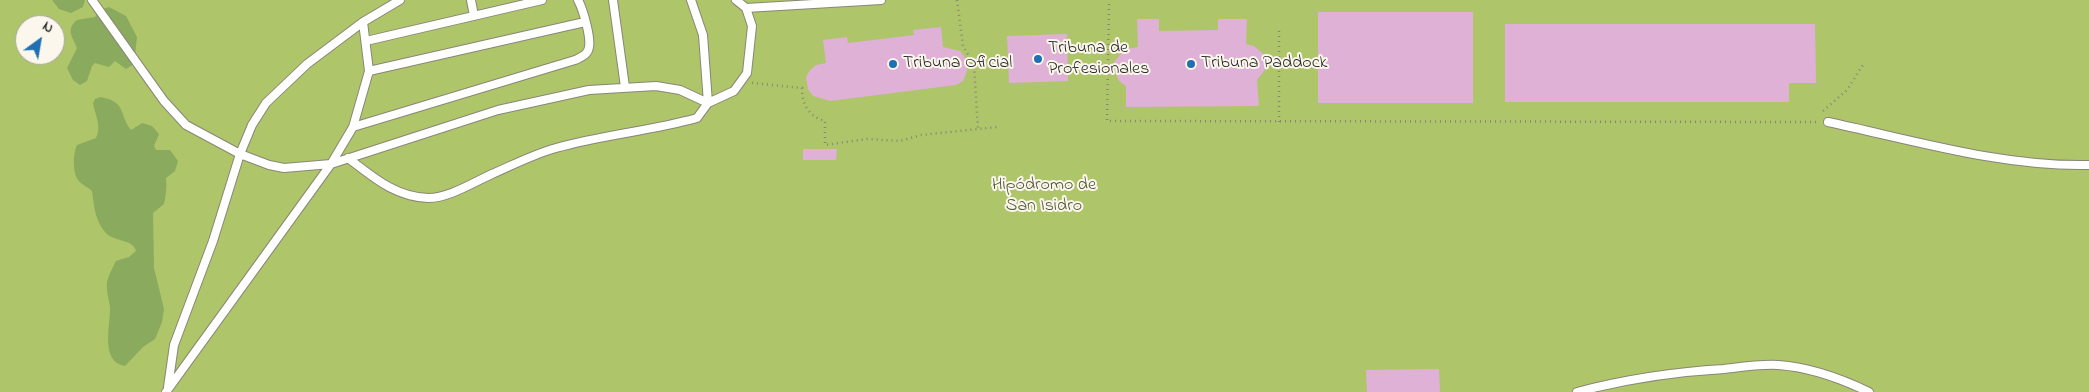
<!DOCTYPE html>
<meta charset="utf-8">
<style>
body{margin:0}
#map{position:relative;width:2089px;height:392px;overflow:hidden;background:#e9e2c0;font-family:"Indie Flower",sans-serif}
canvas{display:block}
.north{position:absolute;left:15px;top:15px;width:50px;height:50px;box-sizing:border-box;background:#fbf7ec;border:1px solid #a8a59f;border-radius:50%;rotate:32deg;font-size:14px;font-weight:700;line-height:20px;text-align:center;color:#2b2b2b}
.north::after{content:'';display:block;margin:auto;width:18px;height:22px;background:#1f6fb2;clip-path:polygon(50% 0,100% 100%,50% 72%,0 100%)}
</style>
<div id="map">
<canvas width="2089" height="392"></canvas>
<div class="north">N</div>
</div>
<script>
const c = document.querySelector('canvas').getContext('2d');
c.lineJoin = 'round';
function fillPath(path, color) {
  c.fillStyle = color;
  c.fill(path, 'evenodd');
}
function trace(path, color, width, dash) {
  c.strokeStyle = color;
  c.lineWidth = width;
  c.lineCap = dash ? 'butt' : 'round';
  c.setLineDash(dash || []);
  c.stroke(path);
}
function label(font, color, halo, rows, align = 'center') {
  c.font = font + ' "Indie Flower",sans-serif';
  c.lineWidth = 4;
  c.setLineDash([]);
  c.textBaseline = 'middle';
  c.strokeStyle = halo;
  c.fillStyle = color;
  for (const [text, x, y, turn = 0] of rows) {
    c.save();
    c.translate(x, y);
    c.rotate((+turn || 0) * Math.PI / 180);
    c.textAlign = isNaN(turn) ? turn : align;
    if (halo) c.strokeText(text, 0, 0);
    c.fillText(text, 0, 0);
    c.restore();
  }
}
const green = new Path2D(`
 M0 0H2089V392H0ZM25 25H55V55H25Z`);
const forest = new Path2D(`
 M52 0H85L83 7 71 13 59 9Z
 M109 7 126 16 137 37 134 64 126 69 115 61 109 67 95 63 92 66 87 81 80 85 73 80 67 68 77 48C73 37 65 30 77 20L95 17 100 10Z
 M100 97C127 101 119 116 131 130L142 123 152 126 159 134 154 146 156 150H170L178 161 175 171 166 178C167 186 166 195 164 204L153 213 154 268 164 309 162 322 155 339 143 347 125 366C99 362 111 323 110 307 109 299 106 290 107 283 108 276 113 267 116 261L129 257 136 251C134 239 113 242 105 232 95 220 94 206 92 191 88 187 82 185 79 181 72 173 73 154 77 145L96 138C102 126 95 115 93 103L95 99Z`);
const building = new Path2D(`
 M1318 12H1473V103H1318Z
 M1137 19H1159V31L1218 30V19H1247L1246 44 1254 46 1267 57 1268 66 1257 80 1259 106 1126 107V86L1119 81 1115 71 1114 62 1125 49 1138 47Z
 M1505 24H1815L1816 83H1789V102H1505Z
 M941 27 943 47 960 51 966 59 967 71 963 81 956 85 830 101 813 96 808 89 806 77 810 70 816 65 826 63 823 40 847 37 848 43 914 35 913 30Z
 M1067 34 1068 81 1009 83 1007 36Z
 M803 149H837L836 160H803Z
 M1439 369 1440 392H1367L1366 370Z`);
const path = new Path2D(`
 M957 0 963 46 974 65 978 129
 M1109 4 1107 121 1819 122
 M752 83 802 88C802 104 808 116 825 121V145L867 139 900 141 921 135 997 127
 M1823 111 1847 90 1864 63
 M1279 122V27`);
const lane = new Path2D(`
 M92 0 164 101 186 125 240 154 269 165 284 168 331 164 353 127 369 71 363 22
 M471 0 474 16
 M613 0 625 87
 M746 8 881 0
 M366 41 542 0
 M369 71 585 22
 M1828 122C1913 140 2002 167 2089 165
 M353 127 575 60C581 57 588 55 589 47 591 37 583 9 578 0
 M348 158C373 177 395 197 428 198 449 198 474 182 492 174 513 165 534 154 556 148 602 135 650 131 697 118L708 103 703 35 691 0
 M168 387 174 345 213 241 240 154 252 125 266 103 307 64 363 22 400 0
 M166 392 331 164 498 110 589 90 656 86 680 90 708 103 734 91 747 73 752 26 746 8 736 0
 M1577 392C1626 379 1673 372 1724 369 1741 367 1760 364 1778 365 1808 367 1842 379 1869 392`);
const markers = [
 [1038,59,5,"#1f6fb2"],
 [893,64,5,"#1f6fb2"],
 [1191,64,5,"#1f6fb2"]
];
const poiNames = [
 ["Tribuna de",1048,49],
 ["Profesionales",1048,70],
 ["Tribuna Oficial",903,64],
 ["Tribuna Paddock",1201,64]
];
const parkNames = [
 ["Hipódromo de",1044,186],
 ["San Isidro",1044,207]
];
fillPath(green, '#aec56a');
fillPath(forest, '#8aaa5e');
fillPath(building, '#dfb1d7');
trace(lane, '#8a8676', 10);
trace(path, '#8a8676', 2.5, [1, 4]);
trace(lane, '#fff', 8);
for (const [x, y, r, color] of markers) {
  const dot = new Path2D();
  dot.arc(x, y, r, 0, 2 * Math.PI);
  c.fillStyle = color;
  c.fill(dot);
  trace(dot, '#fbf7ec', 2);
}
label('18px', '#2b2b2b', '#fbf7ec', poiNames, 'left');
label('18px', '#52593e', '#fbf7ec', parkNames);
</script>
